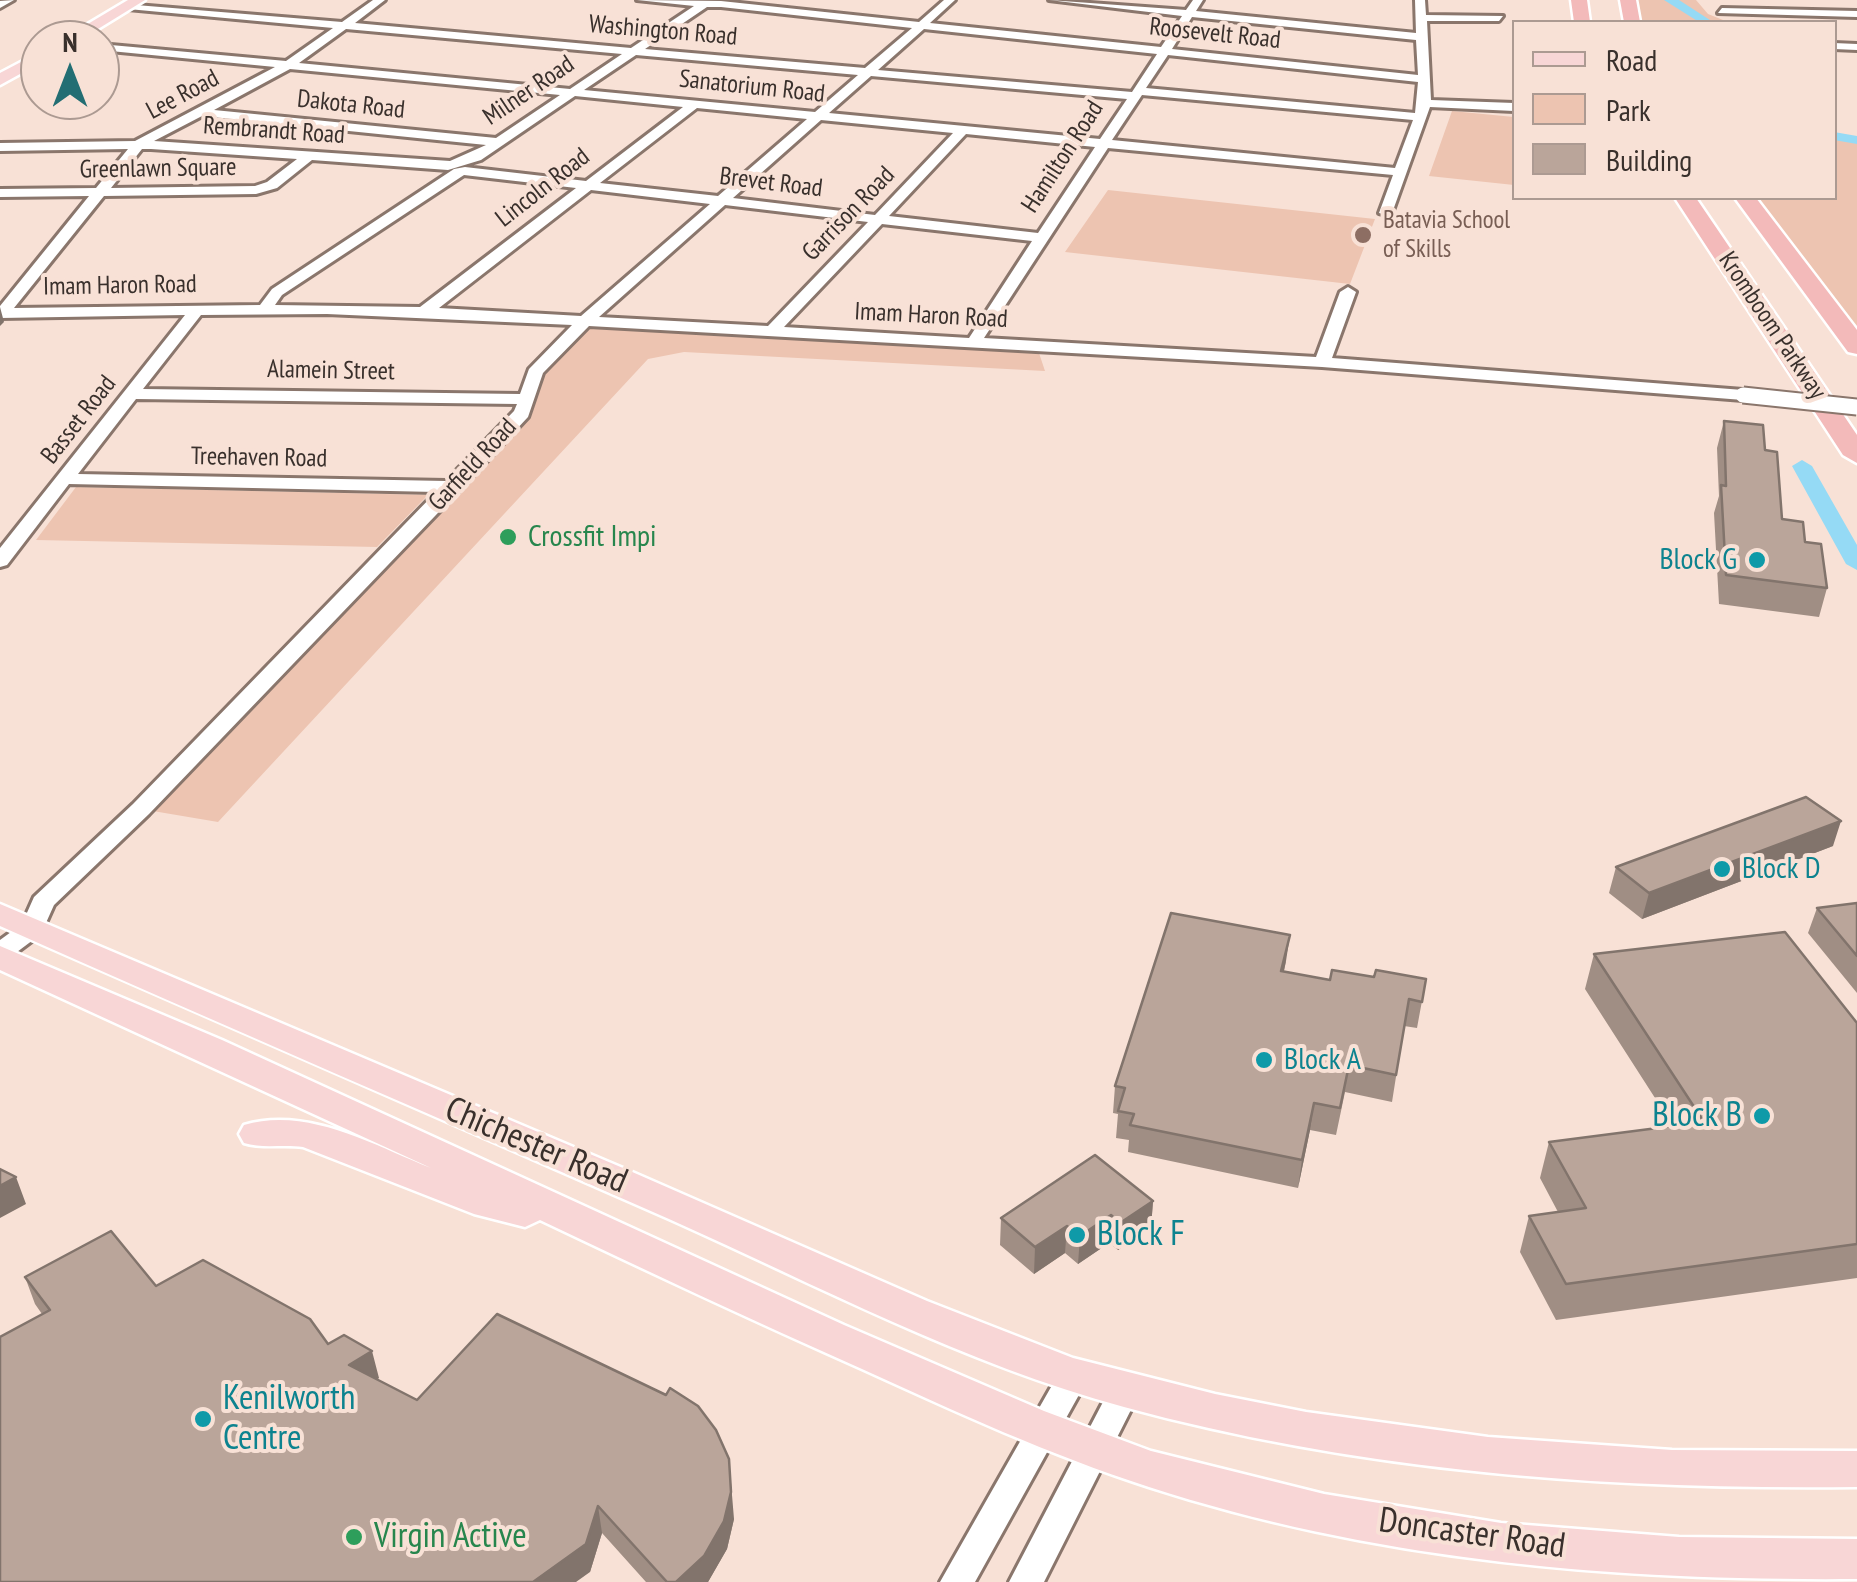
<!DOCTYPE html>
<style>
body{margin:0}
#map{position:relative;width:1857px;height:1582px;overflow:hidden;background:#f8e1d6;font-family:"PT Sans Narrow",sans-serif}
canvas{display:block}
.legend{position:absolute;left:1512px;top:20px;width:325px;height:180px;box-sizing:border-box;background:#f8e1d6;border:2px solid #ac9a92;margin:0;padding:12px 18px;list-style:none;font-size:30px;color:#39302c}
.legend li{display:flex;align-items:center;gap:20px;height:50px}
.legend b{width:50px;border:2px solid #ac9a92}
.north{position:absolute;left:20px;top:20px;width:100px;height:100px;box-sizing:border-box;background:#f8e1d6;border:2px solid #ac9a92;border-radius:50%;rotate:0deg;font-size:28px;font-weight:700;line-height:40px;text-align:center;color:#39302c}
.north::after{content:'';display:block;margin:auto;width:35px;height:45px;background:#236e73;clip-path:polygon(50% 0,100% 100%,50% 72%,0 100%)}
</style>
<div id="map">
<canvas width="1857" height="1582"></canvas>
<ul class="legend">
<li><b style="height:12px;background:#f8d6d6"></b>Road</li>
<li><b style="height:28px;background:#edc4b1"></b>Park</li>
<li><b style="height:28px;background:#baa59a"></b>Building</li>
</ul>
<div class="north">N</div>
</div>
<script>
const c = document.querySelector('canvas').getContext('2d');
c.lineJoin = 'round';
function fillPath(path, color) {
  c.fillStyle = color;
  c.fill(path, 'evenodd');
}
function trace(path, color, width, dash) {
  c.strokeStyle = color;
  c.lineWidth = width;
  c.lineCap = dash ? 'butt' : 'round';
  c.setLineDash(dash || []);
  c.stroke(path);
}
function label(font, color, halo, rows, align = 'center') {
  c.font = font + ' "PT Sans Narrow",sans-serif';
  c.lineWidth = 8;
  c.setLineDash([]);
  c.textBaseline = 'middle';
  c.strokeStyle = halo;
  c.fillStyle = color;
  for (const [text, x, y, turn = 0] of rows) {
    c.save();
    c.translate(x, y);
    c.rotate((+turn || 0) * Math.PI / 180);
    c.textAlign = isNaN(turn) ? turn : align;
    if (halo) c.strokeText(text, 0, 0);
    c.fillText(text, 0, 0);
    c.restore();
  }
}
const green = new Path2D(`
 M1637 0H1696L1708 14 1728 22H1640Z
 M1452 111 1514 117V185L1429 176Z
 M1835 133 1857 137V330L1755 198H1834Z
 M1108 190 1375 219 1350 284 1065 252Z
 M585 321 1037 347 1045 371 684 352 648 359 218 822 141 809 521 413 531 380Z
 M76 487 428 495 377 547 36 540Z`);
const canal = new Path2D(`
 M1664 0H1679L1713 22H1699Z
 M1834 132 1857 136V144L1834 140Z
 M1802 460 1812 466 1857 545V570L1846 564 1792 466Z`);
const minor = new Path2D(`
 M14 0 0 8V1Z
 M373 0H385L355 23 631 48 694 6 637 0 721 1 919 22 944 0H955L930 23 1161 47 1182 16 1049 0 1186 10 1193 0H1203L1196 11 1416 33 1415 0H1425L1426 15 1503 16 1499 21H1427L1431 100 1514 103V111L1430 107 1391 216 1379 213 1393 175 1108 148 984 338 1316 357 1340 292 1348 287 1356 292 1332 358 1743 390 1751 395 1743 400 1322 367 589 326 543 373 528 417 459 491 149 814 54 905 41 934 9 958 0 960V940L22 924 34 897 133 804 436 492 69 484 7 565 0 567V548L185 315 0 318V306L89 196 0 197V189L96 188 128 149 0 151V143L135 141 275 67 100 50V44L286 61 333 28 128 9 124 4 342 22ZM707 7H721L912 28 865 68 645 49ZM1192 17 1416 40 1418 75 1172 49ZM346 29 622 54 570 89 299 63ZM924 29 1157 54 1132 92 878 70ZM636 55 858 75 815 112 584 90ZM1168 55 1418 82 1415 113 1146 88ZM290 69 560 95 496 138 214 110ZM871 76 1127 99 1100 139 829 113ZM1142 95 1413 120 1395 168 1112 140ZM575 96 683 107 586 181 465 167 454 169 272 289 260 305 14 308 104 196 256 194 277 188 312 160 448 170 481 160ZM697 108 807 119 718 196 600 183ZM202 116 486 145 450 161 154 141ZM821 120 953 133 875 215 733 198ZM966 134 1095 147 1038 233 889 216ZM142 149H151L297 159 267 182 255 186 111 188ZM464 175 576 188 420 307 275 305 282 295ZM591 190 710 204 581 316 439 308ZM725 205 868 222 768 326 599 317ZM882 224 1032 241 969 338 784 327ZM327 314 572 325 529 369 520 394 143 389 201 315ZM136 399 517 404 514 411 446 481 78 474Z
 M1722 8 1857 11V17L1718 13Z
 M1834 43 1857 44V50L1834 49Z
 M1074 1362 1085 1366 1090 1375 975 1582H940L1063 1366Z
 M1125 1377 1136 1381 1141 1390 1044 1582H1009L1114 1381Z`);
const major = new Path2D(`
 M128 0H145L80 40H61Z
 M40 52V63L0 85V73Z
 M0 904 630 1171 927 1301 1073 1358 1215 1394 1306 1412 1488 1437 1672 1450 1857 1451V1487C1610 1490 1363 1472 1124 1407 965 1364 819 1286 669 1219 446 1121 222 1025 0 926Z
 M0 946 222 1040 844 1325 1044 1411 1151 1451 1324 1494 1501 1523 1679 1537 1857 1539V1579C1618 1581 1377 1561 1149 1487 1050 1455 956 1412 862 1369 754 1321 647 1271 540 1220L525 1227 474 1214 303 1147C283 1144 263 1149 244 1143L239 1134 244 1125C307 1106 373 1145 431 1168L0 970Z`);
const highway = new Path2D(`
 M1571 0H1587L1590 22H1574Z
 M1620 0H1636L1640 22H1624Z
 M1675 198H1696L1857 435V463L1843 455Z
 M1735 198H1756L1857 330V354L1848 352Z`);
const minorBridge = new Path2D(`
 M1743 395 1857 407`);
const wall = new Path2D(`
 M1724 421 1765 450 1782 519 1805 542 1827 588 1819 617 1719 604 1714 513 1719 496 1717 448Z
 M1833 846 1642 919 1609 893 1616 867Z
 M1857 903V993L1808 933 1817 908Z
 M1594 954 1857 1023V1278L1556 1320 1520 1252 1529 1216 1558 1212 1540 1178 1549 1142 1673 1126 1585 989Z
 M1286 961 1284 971 1330 980 1374 977 1426 979 1417 1028 1404 1026 1392 1102 1345 1092 1336 1135 1310 1130 1298 1188 1128 1152 1129 1140 1116 1138 1118 1114 1113 1113 1115 1086Z
 M1153 1201 1151 1228 1118 1250 1109 1243 1078 1264 1065 1253 1034 1274 1000 1245 1001 1218Z
 M25 1277 156 1286 328 1344 379 1378 377 1379 417 1400 734 1519 727 1549 708 1582H646L602 1533 590 1572 42 1314 35 1304Z`);
const shadedWall = new Path2D(`
 M0 307 4 322 0 326Z
 M1841 821 1833 846 1642 919 1649 893Z
 M1290 935 1286 961 1278 997 1281 971Z
 M1314 1103 1310 1130 1298 1188 1302 1160Z
 M16 1177 26 1204 0 1218V1186Z
 M1153 1201 1151 1228 1118 1250 1120 1223Z
 M1111 1215 1109 1243 1078 1264 1080 1236Z
 M1067 1226 1065 1253 1034 1274 1035 1247Z
 M372 1351 379 1378 356 1392 349 1365Z
 M729 1459 734 1519 727 1549 708 1582H676Z
 M598 1506 602 1533 590 1572 576 1582H533Z`);
const building = new Path2D(`
 M1724 421 1763 425 1765 450 1777 452 1782 519 1803 522 1805 542 1821 544 1827 588 1726 575 1721 485 1726 486Z
 M1806 797 1841 821 1649 893 1616 867Z
 M1857 903V956L1817 908Z
 M1171 913 1290 935 1281 971 1330 980 1332 970 1374 977 1376 970 1426 979 1422 1002 1409 999 1396 1075 1349 1065 1340 1108 1314 1103 1302 1160 1130 1125 1134 1114 1118 1111 1125 1088 1115 1086Z
 M1785 932 1857 1023V1244L1566 1284 1529 1216 1586 1208 1549 1142 1704 1122 1594 954Z
 M1095 1155 1153 1201 1120 1223 1111 1215 1080 1236 1067 1226 1035 1247 1001 1218Z
 M0 1169 16 1177 0 1186Z
 M111 1231 156 1286 203 1260 310 1319 328 1344 344 1335 372 1351 349 1365 417 1400 497 1314 666 1395 670 1388 698 1406 716 1430 729 1459 731 1492 724 1521 704 1556 676 1582H667L598 1506 586 1544 533 1582H0V1337L50 1310 25 1277Z`);
const markers = [
 [1363,235,10,"#8d6e63"],
 [508,537,10,"#2e9e5b"],
 [1757,560,10,"#0f9aa8"],
 [1722,869,10,"#0f9aa8"],
 [1264,1060,10,"#0f9aa8"],
 [1762,1116,10,"#0f9aa8"],
 [1077,1235,10,"#0f9aa8"],
 [203,1419,10,"#0f9aa8"],
 [354,1537,10,"#2e9e5b"]
];
const farStreetnames = [
 ["Washington Road",663,31,5],
 ["Roosevelt Road",1215,34,6],
 ["Sanatorium Road",752,87,6],
 ["Milner Road",529,91,-34],
 ["Lee Road",183,95,-28],
 ["Dakota Road",351,105,6],
 ["Rembrandt Road",274,131,4],
 ["Hamilton Road",1063,157,-57],
 ["Greenlawn Square",158,169,-1],
 ["Brevet Road",771,183,7],
 ["Lincoln Road",543,188,-38],
 ["Garrison Road",849,214,-46],
 ["Imam Haron Road",120,286,-1],
 ["Imam Haron Road",931,316,3],
 ["Kromboom Parkway",1772,326,56],
 ["Alamein Street",331,371,1],
 ["Basset Road",79,420,-52],
 ["Treehaven Road",259,458,1],
 ["Garfield Road",473,465,-47]
];
const farEducationnames = [
 ["Batavia School",1383,221],
 ["of Skills",1383,250]
];
const leisureNames = [
 ["Crossfit Impi",528,537]
];
const cultureNames = [
 ["Block G",1737,560,"right"],
 ["Block D",1742,869],
 ["Block A",1284,1060]
];
const nearCulturenames = [
 ["Block B",1742,1116,"right"],
 ["Block F",1097,1235],
 ["Kenilworth",223,1399],
 ["Centre",223,1439]
];
const nearStreetnames = [
 ["Chichester Road",536,1146,23],
 ["Doncaster Road",1472,1534,8]
];
const nearLeisurenames = [
 ["Virgin Active",374,1537]
];
fillPath(green, '#edc4b1');
fillPath(canal, '#95daf5');
trace(minor, '#8a766c', 6);
trace(major, '#fff', 5);
trace(highway, '#fff', 5);
fillPath(minor, '#fff');
fillPath(major, '#f8d6d6');
fillPath(highway, '#f3baba');
trace(minorBridge, '#8a766c', 19, []);
trace(minorBridge, '#fff', 15);
fillPath(wall, '#a08e84');
fillPath(shadedWall, '#82746c');
fillPath(building, '#baa59a');
trace(building, '#82746c', 2.5);
for (const [x, y, r, color] of markers) {
  const dot = new Path2D();
  dot.arc(x, y, r, 0, 2 * Math.PI);
  c.fillStyle = color;
  c.fill(dot);
  trace(dot, '#f8e1d6', 4);
}
label('25px', '#39302c', '#f8e1d6', farStreetnames);
label('25px', '#785e54', '#f8e1d6', farEducationnames, 'left');
label('30px', '#27864d', '#f8e1d6', leisureNames, 'left');
label('30px', '#0d838f', '#f8e1d6', cultureNames, 'left');
label('35px', '#0d838f', '#f8e1d6', nearCulturenames, 'left');
label('35px', '#39302c', '#f8e1d6', nearStreetnames);
label('35px', '#27864d', '#f8e1d6', nearLeisurenames, 'left');
</script>
